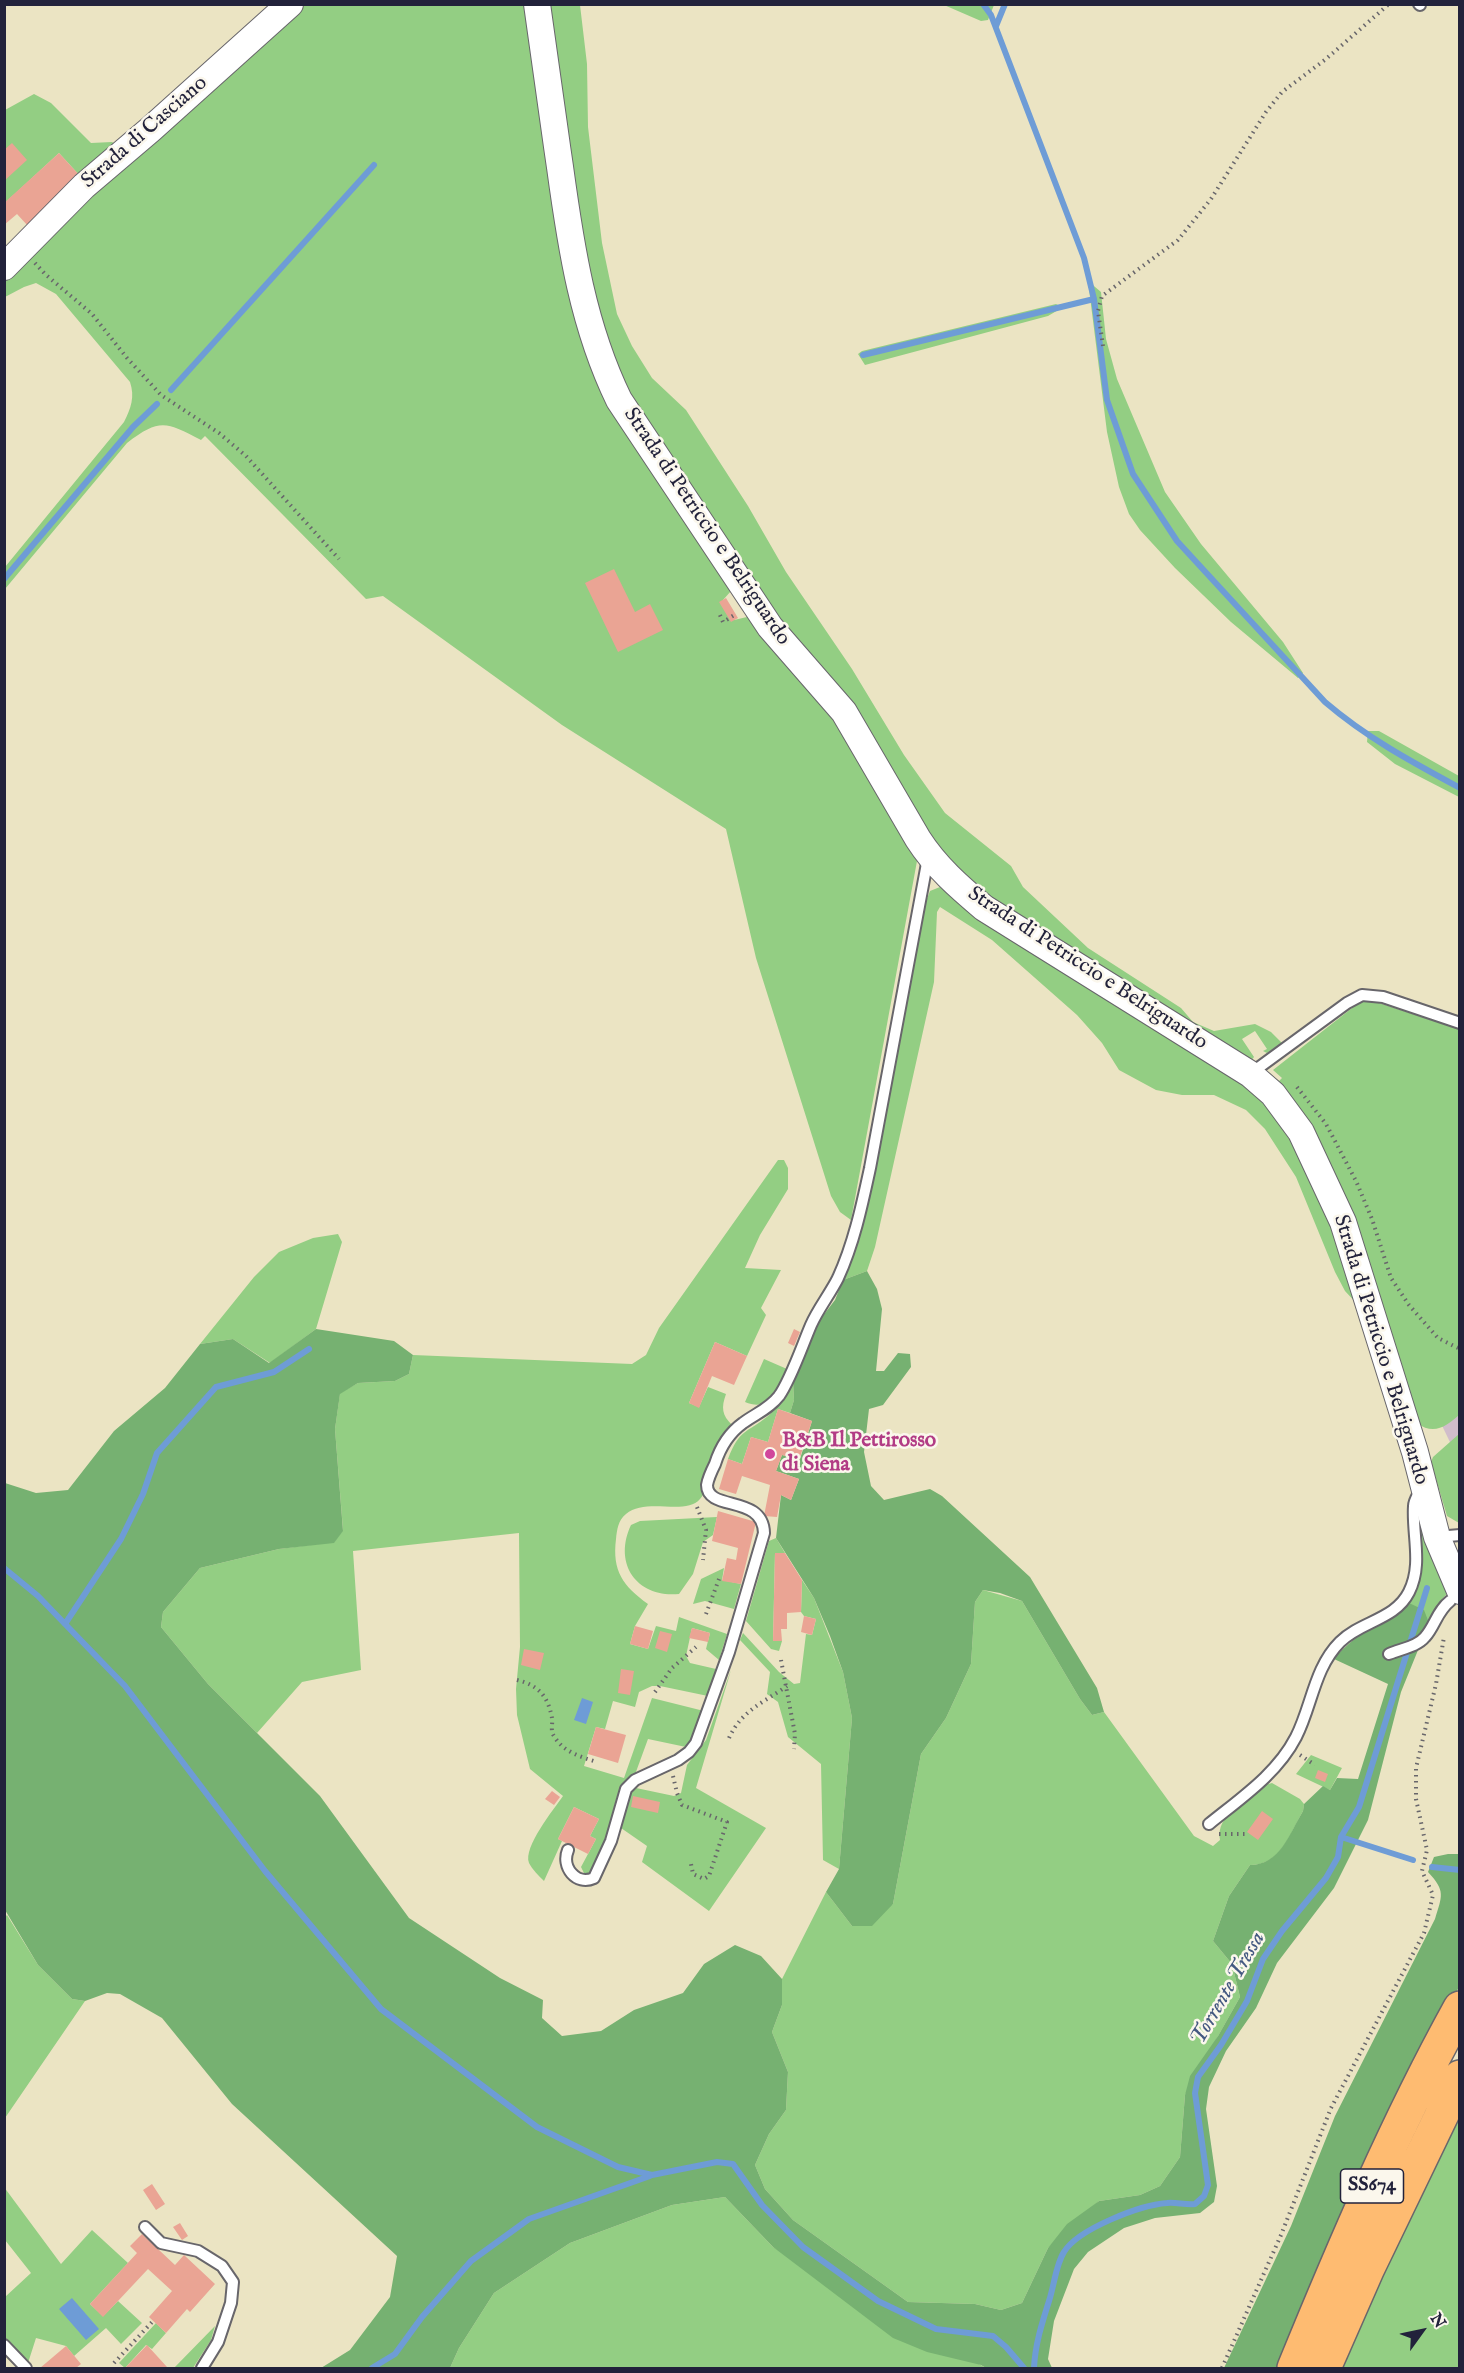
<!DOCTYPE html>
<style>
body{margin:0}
#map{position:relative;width:1464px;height:2373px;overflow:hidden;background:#ebe4c3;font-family:"IM FELL English",serif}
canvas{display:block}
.frame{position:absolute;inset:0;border:6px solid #22223b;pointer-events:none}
.north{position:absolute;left:1392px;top:2301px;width:60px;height:60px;-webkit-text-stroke:4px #fbf7ec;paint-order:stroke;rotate:57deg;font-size:16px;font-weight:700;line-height:24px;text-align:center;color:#22223b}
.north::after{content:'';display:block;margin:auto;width:21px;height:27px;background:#22223b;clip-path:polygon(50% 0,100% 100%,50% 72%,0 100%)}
</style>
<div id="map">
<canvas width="1464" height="2373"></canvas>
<div class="frame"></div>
<div class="north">N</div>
</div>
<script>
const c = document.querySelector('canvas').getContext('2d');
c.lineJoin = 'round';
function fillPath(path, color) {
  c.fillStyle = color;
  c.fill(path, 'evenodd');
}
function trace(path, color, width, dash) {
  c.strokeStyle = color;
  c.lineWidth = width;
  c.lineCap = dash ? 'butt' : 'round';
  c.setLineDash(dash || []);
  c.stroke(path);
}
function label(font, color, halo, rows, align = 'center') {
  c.font = font + ' "IM FELL English",serif';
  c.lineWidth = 5;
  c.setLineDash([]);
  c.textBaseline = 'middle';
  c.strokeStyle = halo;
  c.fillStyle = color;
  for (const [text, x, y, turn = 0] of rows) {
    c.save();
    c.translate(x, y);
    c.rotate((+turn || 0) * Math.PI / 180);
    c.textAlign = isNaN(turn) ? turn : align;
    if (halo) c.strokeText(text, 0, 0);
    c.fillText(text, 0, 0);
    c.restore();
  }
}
const industrial = new Path2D(`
 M1459 1367V1461L1437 1415Z`);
const green = new Path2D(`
 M304 5H528L579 318 731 591 723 600 734 620 747 617C776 653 812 684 836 723 864 766 885 812 914 854L917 861 851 1220 840 1212 831 1196 756 958 726 829 562 725 383 596 366 599 205 436 201 440C166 422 160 418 127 443L5 589V567L124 422C131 408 135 397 130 382L56 294 36 283 24 287 5 297V281L32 249Z
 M547 5H580L587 64 588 127 602 243 617 314 632 346 652 378 686 410 748 506 786 572 852 669 904 755 945 813 1011 866 1023 887 1088 948 1181 1008 1193 1022 1214 1031 1255 1024 1271 1032 1282 1043 1267 1053 1263 1051 1267 1049 1255 1031 1242 1039 1254 1057 1250 1062 988 897 930 841 628 394 616 370 583 256Z
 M944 5H994L988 20 981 21Z
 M34 94 51 103 91 143 112 142 117 145 81 177 59 153 5 203V110Z
 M1088 281 1101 292 1106 339 1117 379 1165 492 1201 544 1283 642 1303 673 1298 678 1231 622 1175 568 1140 530 1129 514 1119 487 1107 432Z
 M1056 304 1058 305 1060 309 1048 316 865 365 858 354 862 351Z
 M1368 731H1379L1459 776V797L1395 764 1367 742Z
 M940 887 977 915 1245 1084 1267 1100 1314 1178 1359 1306 1345 1291 1335 1272 1296 1177 1265 1129 1246 1110 1214 1095H1182L1156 1090 1119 1070 1102 1043 1077 1015 992 940 940 907 937 912 934 982 875 1247 867 1271 843 1280 864 1219 925 904 930 891Z
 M1361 1001 1379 1003 1459 1029 1460 1414C1447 1426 1434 1436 1417 1423L1270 1074 1279 1081 1282 1078 1273 1070Z
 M778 1160H784L788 1168V1189L760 1235 745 1268 781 1270 761 1308 766 1315 747 1356 715 1342 689 1403 699 1407 708 1387 726 1394C721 1408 722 1415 732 1425 722 1441 707 1459 704 1478 703 1486 706 1493 700 1499 686 1516 646 1497 626 1514 618 1520 617 1530 616 1539 612 1571 623 1586 648 1604L635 1626 630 1644 648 1649 656 1626 676 1631 679 1617 727 1634 719 1660 706 1649 710 1633 692 1628 686 1656 690 1663 716 1669 708 1696 660 1686H652L639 1692 635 1707 613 1701 605 1729 596 1727 584 1766 624 1778 652 1698 704 1711 694 1740 686 1747 648 1739 633 1780 622 1784C609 1812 610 1848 590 1873H584L581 1867 596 1839 590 1836 599 1819 574 1807 558 1839 562 1841 544 1881C539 1876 532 1869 529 1863 523 1847 554 1809 563 1796L530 1769 517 1715 516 1689 520 1647 519 1533 353 1551 361 1670 302 1682 257 1733 208 1684 161 1627 163 1612 200 1568 279 1549 334 1542 343 1530 335 1429 340 1393 358 1383 395 1381 409 1374 413 1355 632 1364 646 1355 659 1328Z
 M338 1234 342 1242 316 1329 270 1363 233 1339 200 1344 254 1277 279 1252 313 1238Z
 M764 1359 787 1369C779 1388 771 1413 745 1402Z
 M793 1381 794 1400 790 1413 778 1409 768 1442 751 1437 742 1464 728 1459C740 1428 746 1434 768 1416 780 1406 786 1393 793 1381Z
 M1459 1434V1523L1447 1516 1431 1462 1433 1457Z
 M1416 1512 1451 1589 1438 1604 1429 1623 1409 1603C1426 1574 1420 1544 1416 1512Z
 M717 1517 713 1535 703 1542 693 1574 679 1594C636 1598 613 1563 631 1525L640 1521Z
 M776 1538 785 1553H775L773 1641H782L779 1651 771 1649 746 1621 769 1541Z
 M724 1568 722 1580 741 1584 734 1609 705 1601 693 1604 701 1579Z
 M802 1580 814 1598 843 1672 852 1718 839 1869 823 1860 821 1764 788 1737 778 1702 767 1694 770 1672 740 1640 743 1633 779 1672 794 1684 800 1683 806 1634 812 1635 816 1619 804 1616 801 1612Z
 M983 1590 1022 1601 1080 1699 1092 1715 1104 1712 1194 1836 1213 1846 1220 1840C1215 1815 1248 1799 1265 1785L1272 1783 1300 1799 1304 1804 1303 1811C1289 1835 1281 1865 1250 1865L1229 1896 1213 1941 1232 1964 1240 1997 1185 2095 1180 2157 1160 2186 1140 2195 1099 2201 1048 2248 1022 2303 1001 2310 975 2304 908 2302 793 2220 765 2189 755 2165 769 2134 786 2110 788 2072 772 2032 782 2005V1979L826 1892 852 1926 893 1904 921 1754 946 1718 971 1664 975 1602Z
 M731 1670 696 1788 766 1828 709 1911 642 1862 647 1846 621 1828C624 1815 624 1795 636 1788L674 1796 681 1793 687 1765 706 1740Z
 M1311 1755 1342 1768 1330 1790 1296 1774Z
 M7 1915 38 1965 72 1999 85 2001 5 2118 4 1918Z
 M1459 2101V2368H1339Z
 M4 2187 61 2264 92 2230 128 2263 90 2304 103 2316 118 2301 142 2323 121 2344 106 2328 74 2356 66 2346 36 2338 28 2363 5 2337V2297L31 2273 5 2240Z
 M725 2197 773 2247 986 2368H450L459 2348 494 2293 570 2243 672 2205Z
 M156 2323 166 2333 152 2349 146 2345 125 2368 119 2363Z
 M215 2326 211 2340 193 2368H174Z`);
const forest = new Path2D(`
 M867 1271 877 1289 882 1309 876 1371H884L898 1353 910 1354 911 1367 883 1405 869 1409 864 1452 871 1486 884 1500 930 1489 942 1496 1030 1577 1097 1688 1104 1712 1092 1715 1080 1699 1022 1601 1000 1593 983 1590 975 1602 971 1664 946 1718 921 1754 893 1904 872 1926H852L826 1892 839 1869 852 1718 843 1672 830 1636 814 1598 776 1538 781 1495 791 1500 799 1479 776 1471 782 1455 800 1459 812 1421 790 1413 794 1400 793 1381 819 1321 835 1300 843 1280Z
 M316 1329 394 1341 413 1355 409 1374 395 1381 358 1383 340 1394 335 1429 343 1531 334 1543 279 1549 200 1568 163 1612 161 1627 208 1684 320 1796 409 1918 500 1978 543 2000 542 2018 562 2036 601 2031 634 2010 683 1993 704 1964 735 1945 761 1956 782 1979V2005L772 2032 788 2072 786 2110 769 2134 755 2165 765 2189 793 2220 908 2302 975 2304 1001 2310 1022 2303 1048 2248 1067 2224 1099 2201 1140 2195 1160 2186 1180 2157 1185 2095 1190 2076 1218 2036 1240 1997 1232 1964 1213 1941 1229 1896 1250 1865C1280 1865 1289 1834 1303 1811L1304 1804 1323 1786 1330 1790 1337 1778 1358 1779 1388 1684 1334 1659C1355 1633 1383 1623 1409 1603L1424 1610 1429 1623 1401 1692 1368 1820 1334 1888 1277 1963 1256 2008 1226 2051 1209 2087 1206 2109 1217 2186 1214 2202 1200 2213 1155 2218 1124 2228 1088 2252 1074 2269 1054 2321 1048 2359 1052 2368H986L981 2365 927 2352 893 2338 773 2247 725 2197 672 2205 570 2243 494 2293 459 2348 450 2368H321L350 2350 390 2297 397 2256 232 2104 162 2018 120 1994 107 1993 85 2001 72 1999 38 1965 5 1910V1483L36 1493 68 1490 114 1431 165 1388 200 1344 233 1339 269 1363Z
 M1448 1854H1459V1987L1410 2079 1282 2368H1224L1291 2226 1335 2116 1435 1919C1442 1896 1446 1891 1428 1872L1434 1857Z`);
const water = new Path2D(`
 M582 1698 593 1702 586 1724 574 1720Z
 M72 2298 99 2329 86 2340 59 2309Z`);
const stream = new Path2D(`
 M983 4 991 15 1084 258 1094 299 1107 400 1133 474 1177 541 1325 702C1367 738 1412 762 1460 788
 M996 26 1005 4
 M863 355 1094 299
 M171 390 374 165
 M4 579 133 427 157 404
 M4 1568 38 1596 125 1686 265 1871 381 2009 537 2127 618 2167 652 2175 717 2162 733 2164 762 2205 803 2247 878 2301 936 2329 993 2336 1006 2347 1024 2368
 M65 1624 121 1539 143 1494 157 1453 216 1387 274 1372 309 1349
 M1341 1837 1413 1860
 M1432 1867 1460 1870
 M372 2368 395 2354 422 2317 471 2261 529 2219 650 2176
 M1034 2368C1035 2345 1042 2323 1049 2301 1054 2286 1056 2264 1064 2252 1078 2229 1140 2205 1167 2203 1176 2202 1185 2205 1195 2204L1204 2196 1208 2185 1195 2093 1198 2077 1221 2045 1247 2001 1263 1959 1282 1931 1326 1878 1338 1857 1341 1837 1359 1807 1427 1588`);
const building = new Path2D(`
 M12 143 27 160 4 181V150Z
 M59 153 81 177 28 226 17 214 4 225V203Z
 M614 569 635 612 650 604 663 630 618 652 585 583Z
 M726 598 738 618 731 622 719 602Z
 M794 1329 800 1332 794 1346 788 1343Z
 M715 1342 747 1356 734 1385 712 1376 699 1408 689 1403Z
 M778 1409 812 1421 799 1460 782 1455 776 1471 799 1479 791 1500 781 1495 777 1517 764 1516 770 1485 742 1476 736 1494 719 1489 728 1459 742 1464 751 1437 768 1442Z
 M718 1511 756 1522 741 1584 722 1581 727 1558 736 1560 738 1548 712 1541Z
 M775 1553H785L802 1580 801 1612 787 1613V1629H781L782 1641H773Z
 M804 1616 816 1619 812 1635 801 1632Z
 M635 1626 653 1631 648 1649 630 1644Z
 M692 1628 710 1633 708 1642 689 1638Z
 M660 1631 672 1634 667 1652 655 1648Z
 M524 1649 544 1653 540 1670 521 1665Z
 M621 1669 634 1671 630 1695 618 1693Z
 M596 1727 626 1735 618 1763 588 1754Z
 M1318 1770 1328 1774 1325 1782 1315 1778Z
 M552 1791 560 1797 554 1805 545 1799Z
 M633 1796 660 1802 658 1813 631 1807Z
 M574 1807 599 1819 590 1836 596 1839 588 1854 558 1839Z
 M1262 1811 1273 1819 1258 1840 1247 1832Z
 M152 2184 165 2204 156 2210 143 2190Z
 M180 2223 188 2236 182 2240 173 2227Z
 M142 2234 175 2265 184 2255 215 2284 190 2312 187 2309 166 2333 149 2317 172 2291 148 2269 103 2317 90 2304 137 2253 130 2246Z
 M147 2345 167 2367 125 2368Z
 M66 2346 81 2364 76 2368H40Z`);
const path = new Path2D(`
 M35 263 45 274 92 314 127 358 161 395 219 433 246 456 339 559
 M1103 346 1098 311 1102 296 1178 240 1211 199 1266 112 1282 92 1326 59 1389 4
 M720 615 723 622 736 614
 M1297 1087 1326 1124 1356 1181 1372 1219 1391 1278 1409 1305 1438 1338 1460 1349
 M697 1507 706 1530 703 1560
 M706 1614 719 1579
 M781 1660 795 1734 794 1749
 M517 1680C538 1685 548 1696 552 1718 553 1724 550 1731 554 1736 563 1752 581 1757 597 1762
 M655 1692 672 1668 696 1647
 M729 1738C742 1710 763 1703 787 1686
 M1300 1755 1315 1765
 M673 1776 677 1793 682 1805 727 1822 709 1876 704 1879 693 1874 691 1864
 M1219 1834H1245
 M114 2363 153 2321
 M1222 2368 1281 2235 1331 2108 1424 1933 1433 1895 1422 1871 1427 1850 1416 1799V1768L1436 1684 1444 1637`);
const service = new Path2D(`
 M1419 4 1420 5
 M1250 1074 1347 1003 1362 995 1383 997 1460 1023
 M1437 1537 1460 1535
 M1389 1654C1400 1649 1417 1647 1425 1637 1435 1626 1437 1611 1450 1601
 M1209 1824C1241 1798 1277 1774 1296 1737 1312 1706 1314 1668 1340 1642 1361 1621 1395 1620 1409 1592 1423 1564 1412 1535 1414 1506 1414 1500 1419 1494 1421 1489
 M568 1850C561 1867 576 1886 594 1878L611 1841 626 1789 635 1780 678 1760 689 1752 696 1743 729 1652 764 1533C763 1494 707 1512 707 1485 708 1479 712 1470 715 1464 720 1448 729 1433 743 1423 755 1414 769 1409 779 1396 791 1379 802 1346 811 1325 818 1309 830 1294 838 1278 854 1243 862 1205 870 1168L928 858
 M145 2227 161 2243 198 2251 222 2266 233 2282 231 2303 218 2342 202 2368
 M4 2345 26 2368`);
const tertiary = new Path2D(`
 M537 4C545 59 552 113 560 167 571 248 583 326 619 400L770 627 844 712 918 839C936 867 959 887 984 908L1250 1074 1273 1094 1301 1132 1343 1222 1415 1452 1437 1537 1460 1591
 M4 267 84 186 151 129 290 4`);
const trunk = new Path2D(`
 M1294 2368C1344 2246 1396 2124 1460 2008
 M1324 2368 1367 2270 1460 2077`);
const markers = [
 [770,1454,6,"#d1479c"]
];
const shields = [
 [1372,2186,63]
];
const shieldNames = [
 ["SS674",1372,2186]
];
const streetNames = [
 ["Strada di Casciano",145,133,-41],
 ["Strada di Petriccio e Belriguardo",706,527,56],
 ["Strada di Petriccio e Belriguardo",1087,969,33],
 ["Strada di Petriccio e Belriguardo",1380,1350,73]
];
const hotelNames = [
 ["B&B Il Pettirosso",782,1442],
 ["di Siena",782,1466]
];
const waterNames = [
 ["Torrente Tressa",1229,1989,-60]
];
fillPath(industrial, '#d1bdcb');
fillPath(green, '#93ce83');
fillPath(forest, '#76b171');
fillPath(water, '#6e9cd6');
trace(stream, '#6e9cd6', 6);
fillPath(building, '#eaa494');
trace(service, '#68666b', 14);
trace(tertiary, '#68666b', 28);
trace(trunk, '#68666b', 36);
trace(path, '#68666b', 4, [1.5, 4.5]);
trace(service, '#fff', 10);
trace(tertiary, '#fff', 26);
trace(trunk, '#febb71', 33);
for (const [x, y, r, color] of markers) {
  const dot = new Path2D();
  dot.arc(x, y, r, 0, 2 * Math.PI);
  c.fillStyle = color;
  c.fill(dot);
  trace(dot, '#fbf7ec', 2);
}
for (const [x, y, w] of shields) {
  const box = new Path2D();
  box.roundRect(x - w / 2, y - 17, w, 34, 4.5);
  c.fillStyle = '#fbf7ec';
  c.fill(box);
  trace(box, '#22223b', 1.5);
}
label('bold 20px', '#22223b', null, shieldNames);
label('21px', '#22223b', '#fbf7ec', streetNames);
label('bold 21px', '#b23c85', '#fbf7ec', hotelNames, 'left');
label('italic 22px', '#445981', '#fbf7ec', waterNames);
</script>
